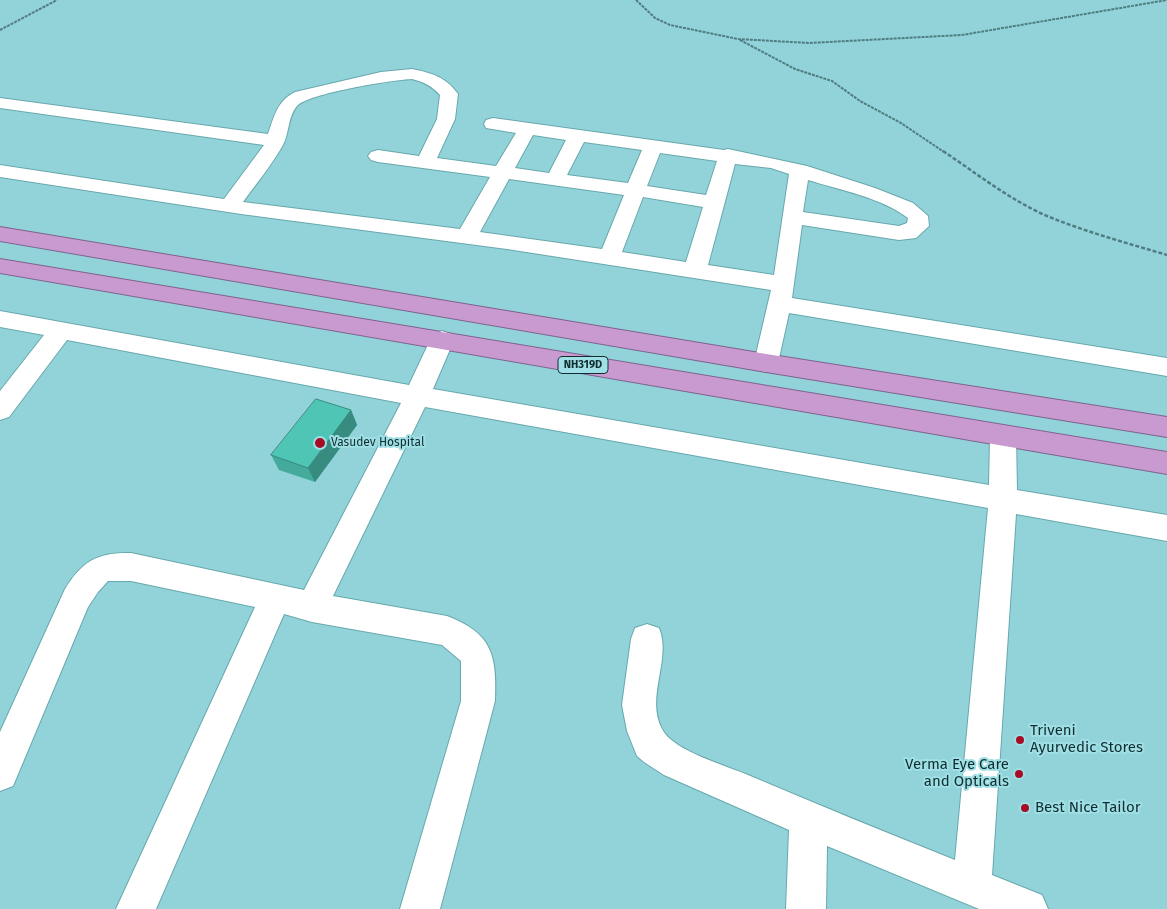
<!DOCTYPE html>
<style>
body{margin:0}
canvas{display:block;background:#92d3d9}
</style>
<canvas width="1167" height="909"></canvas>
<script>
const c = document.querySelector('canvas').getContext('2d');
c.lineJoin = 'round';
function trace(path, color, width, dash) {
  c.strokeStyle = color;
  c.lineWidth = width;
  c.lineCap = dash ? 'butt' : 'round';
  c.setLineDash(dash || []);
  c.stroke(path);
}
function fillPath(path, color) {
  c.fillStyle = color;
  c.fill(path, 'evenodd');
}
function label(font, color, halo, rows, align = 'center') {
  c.font = font + ' "Fira Sans",sans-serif';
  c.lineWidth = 4;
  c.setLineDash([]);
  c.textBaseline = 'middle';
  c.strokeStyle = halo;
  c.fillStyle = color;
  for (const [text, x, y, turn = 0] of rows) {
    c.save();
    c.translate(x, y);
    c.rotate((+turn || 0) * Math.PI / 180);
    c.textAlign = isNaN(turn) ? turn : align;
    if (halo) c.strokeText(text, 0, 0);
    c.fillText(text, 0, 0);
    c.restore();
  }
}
const pathFar1 = new Path2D(`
 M636 0 655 18 670 25 738 39 809 43 962 35 1167 0
 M0 30 57 0
 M740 40 795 69 832 81 860 101 901 123 944 152`);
const path = new Path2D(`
 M943 151C976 173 1010 200 1047 216 1086 232 1127 243 1167 255`);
const minor = new Path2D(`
 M412 69C432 73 446 77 458 94L455 119 437 158 496 166 516 133 486 128 484 124 486 120 493 118 724 150 728 149 807 166 875 188 913 203 928 216 929 226 916 238 899 240 802 225 792 298 1167 358V376L789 313 778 363 775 369 766 372 757 369 754 363 771 290 507 249 241 214 0 177V165L224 199 264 145 0 108V98L268 134C274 117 277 101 295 92L381 72ZM412 79C424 82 432 86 440 95L437 119 419 156 378 150 371 152 368 156 371 160 378 162 490 177 460 229 243 202C256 184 271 166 283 145 289 134 288 116 297 106 309 93 393 80 412 79ZM533 135 566 140 549 173 515 168ZM584 142 642 150 628 183 567 175ZM660 153 717 161 706 195 647 186ZM735 164 771 168 789 174 774 275 708 265ZM509 179 624 195 602 249 480 232ZM808 180C840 190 880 197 908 218L907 223 899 226 803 212ZM643 197 703 207 686 262 622 252Z
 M0 311 409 385 433 334 442 331 451 334 454 340 433 389 989 485 990 436 993 429 1003 425 1013 429 1016 436 1017 490 1167 515V541L1016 514 992 875 1042 895 1048 909H979L827 846 826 909H786L789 830 664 775 644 762 637 756 627 731 622 705 631 639 635 628 647 624 659 628C672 659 645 697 662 729 673 751 725 765 748 775 816 804 885 832 955 860L988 508 425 407 333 596 447 616C492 633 497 655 495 701L440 909H400L461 701V661L442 645 312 622 284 614 156 909H116L255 607 131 581H108L98 592 88 607 13 786 0 791V732L65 589C82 561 98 552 131 553L304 590 401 403 67 340 9 417 0 420V391L44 335 0 327Z`);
const trunk = new Path2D(`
 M0 227 766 354 1167 417V437L766 372 0 241Z
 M0 259 1167 452V474L0 273Z`);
const wall = new Path2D(`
 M351 410 357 425 315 482 279 470 271 455Z`);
const shadedWall = new Path2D(`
 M351 410 357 425 315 482 308 468Z`);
const building = new Path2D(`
 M316 399 351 410 308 468 271 455Z`);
const markers = [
 [320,443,6,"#a60d25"],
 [1020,740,5,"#a60d25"],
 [1019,774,5,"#a60d25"],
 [1025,808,5,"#a60d25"]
];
const shields = [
 [583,365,50]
];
const shieldNames = [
 ["NH319D",583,365]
];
const poiNames = [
 ["Vasudev Hospital",331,443]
];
const nearPoinames = [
 ["Triveni",1030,731],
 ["Ayurvedic Stores",1030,748],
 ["Verma Eye Care",1009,765,"right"],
 ["and Opticals",1009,782,"right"],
 ["Best Nice Tailor",1035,808]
];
trace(minor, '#67a8ad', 2);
trace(trunk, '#7f638f', 2);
trace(pathFar1, '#4f7d80', 2, [3, 1]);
trace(path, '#4f7d80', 2.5, [4, 2]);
fillPath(minor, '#fff');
fillPath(trunk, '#c89acf');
fillPath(wall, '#44aa9c');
fillPath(shadedWall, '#378b7f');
fillPath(building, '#4fc6b5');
trace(building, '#378b7f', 1);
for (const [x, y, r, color] of markers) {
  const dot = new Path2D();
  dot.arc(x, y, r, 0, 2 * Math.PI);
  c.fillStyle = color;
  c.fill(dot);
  trace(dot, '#9fe0e6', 2);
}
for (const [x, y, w] of shields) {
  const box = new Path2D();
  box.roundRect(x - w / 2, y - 8.5, w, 17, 4);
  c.fillStyle = '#9fe0e6';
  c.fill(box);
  trace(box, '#122d2f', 1);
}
label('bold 11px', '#122d2f', null, shieldNames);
label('12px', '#122d2f', '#9fe0e6', poiNames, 'left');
label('15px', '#122d2f', '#9fe0e6', nearPoinames, 'left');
</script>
